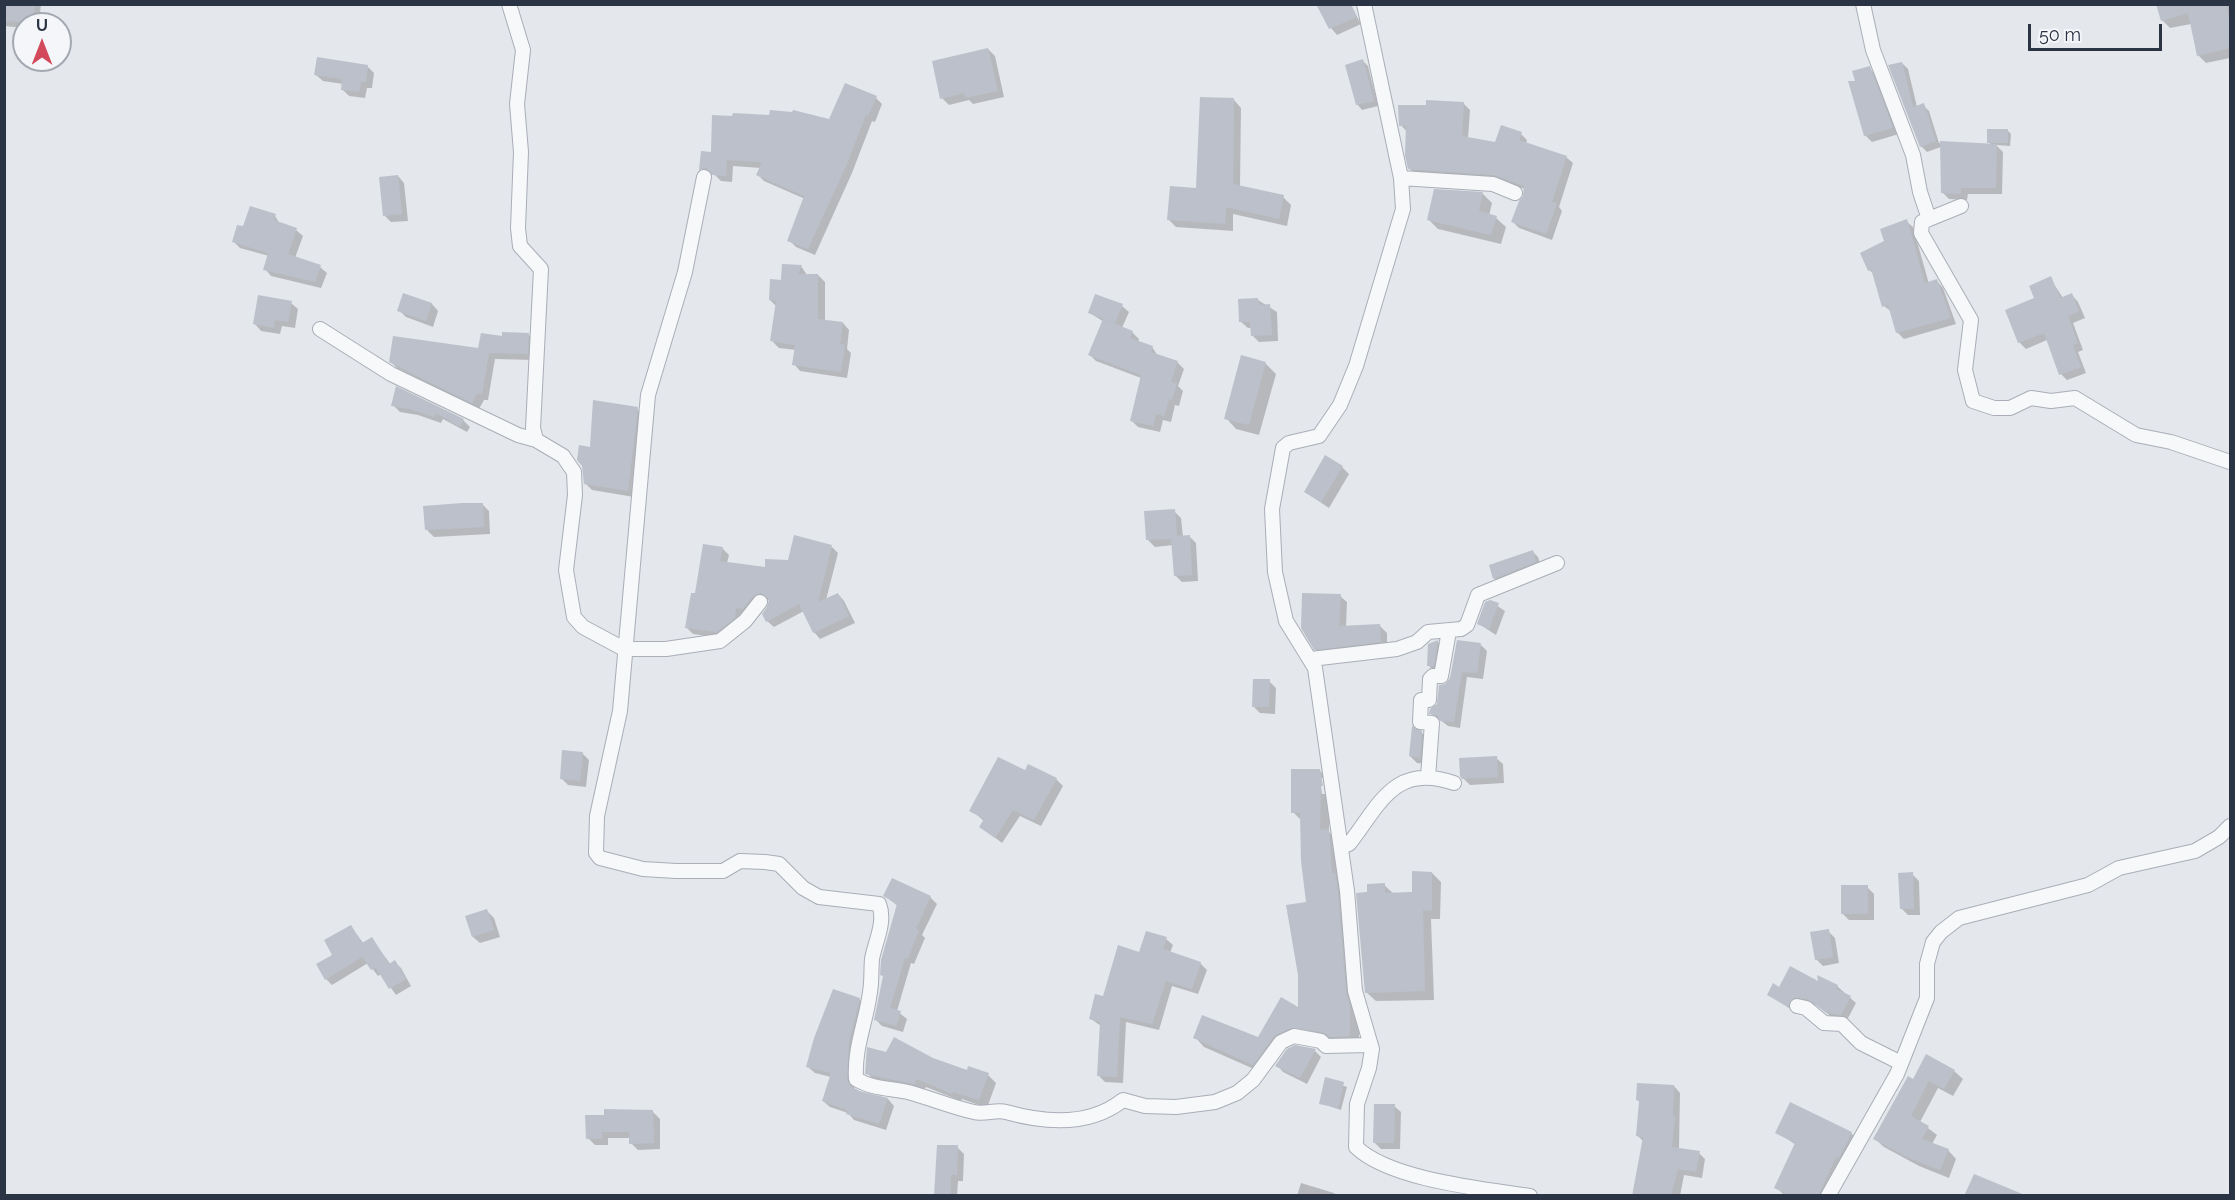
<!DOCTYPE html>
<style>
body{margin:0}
#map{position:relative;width:2235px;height:1200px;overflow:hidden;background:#e4e7ec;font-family:Raleway,sans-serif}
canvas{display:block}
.frame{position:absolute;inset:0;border:6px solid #2b3445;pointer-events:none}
.north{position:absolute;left:12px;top:12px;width:60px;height:60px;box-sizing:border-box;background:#f4f6f9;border:2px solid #a4a8b1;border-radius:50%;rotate:0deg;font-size:16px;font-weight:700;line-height:24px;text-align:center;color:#2b3445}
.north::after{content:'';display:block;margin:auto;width:21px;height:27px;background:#d1495b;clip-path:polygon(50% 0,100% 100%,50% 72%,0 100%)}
.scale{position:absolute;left:2028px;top:24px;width:134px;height:27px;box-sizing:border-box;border:3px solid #2b3445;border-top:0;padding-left:8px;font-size:18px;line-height:21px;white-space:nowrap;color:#2b3445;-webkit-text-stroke:4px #f4f6f9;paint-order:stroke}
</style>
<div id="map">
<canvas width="2235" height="1200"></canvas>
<div class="frame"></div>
<div class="north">U</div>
<div class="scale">50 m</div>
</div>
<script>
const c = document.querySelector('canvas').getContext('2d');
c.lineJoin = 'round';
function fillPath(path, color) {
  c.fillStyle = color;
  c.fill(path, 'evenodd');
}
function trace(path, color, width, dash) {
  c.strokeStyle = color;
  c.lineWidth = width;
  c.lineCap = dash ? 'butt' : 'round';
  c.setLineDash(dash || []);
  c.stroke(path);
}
const shadow = new Path2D(`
 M4 4H41L39 24H24V28L4 26Z
 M1350 4 1361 24 1337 35 1331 28Z
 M2158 4H2230V58L2206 63 2198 55 2191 24 2170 28 2162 20Z
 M988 49 995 56 1004 97 973 104 969 100 949 105 942 98Z
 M1363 61 1368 66 1378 106 1362 110 1357 104Z
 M1902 63 1908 69 1917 107 1923 105 1929 111 1939 143 1991 145 1989 142 2008 131 2011 134 2010 146 1996 145 2003 152 2002 194H1968L1967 200 1949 199 1942 192 1941 147 1927 152 1921 146Z
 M367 66 374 73 372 88H367L365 98 349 96 342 89 343 84 323 81 316 75Z
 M1869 68 1876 75 1899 134 1872 142 1865 135 1857 83Z
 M876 98 882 104 875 122 872 121 852 173 815 255 796 247 789 240 805 199 764 181 758 175 761 168 733 166 732 182 721 181 714 174 707 176 701 169 712 153 830 121Z
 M1234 100 1241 108 1240 187 1283 197 1291 205 1287 226 1233 214V231L1176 227 1168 219 1197 190Z
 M1463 103 1470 110 1468 139 1496 144 1521 134 1527 140 1526 144 1566 157 1573 163 1559 207 1562 211 1552 240 1519 228 1513 222 1525 196V189L1501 181 1416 175 1410 169 1407 132 1401 125Z
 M398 176 404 183 408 221 391 222 385 216Z
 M1435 191 1483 194 1492 203 1489 216 1496 218 1506 227 1501 244 1438 229 1428 219Z
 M275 216 280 224 296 230 303 236 295 258 320 267 327 273 321 288 271 276 265 269 269 256 240 248 233 241 244 228Z
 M1906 221 1913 227 1929 284 1937 281 1943 288 1956 324 1904 339 1897 332 1892 312 1884 306 1875 275 1869 270 1886 242Z
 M801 266 807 275H818L825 282V321L843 323 849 330 847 349 851 353 847 378 800 371 794 364 796 350 779 348 772 341 776 306 770 300 783 281Z
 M2050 278 2063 298 2072 295 2078 302 2085 318 2073 323 2083 350 2078 352 2086 373 2067 380 2061 374 2047 340 2026 349 2019 342 2036 299Z
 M1258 300 1277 312 1278 341 1259 342 1252 335V328H1248L1241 322Z
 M291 303 298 309 295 328 282 326 280 334 261 331 255 324Z
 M432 304 438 311 433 327 406 317 399 310Z
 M1122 306 1129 312 1122 328 1132 332 1139 339 1138 342 1152 347 1158 356 1177 362 1184 369 1178 386 1183 391 1179 406 1175 405 1171 422 1163 420 1160 432 1138 427 1131 420 1141 378 1096 361 1090 355 1104 322 1090 313Z
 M528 334 535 341 534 360 495 359 488 400H484L479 409 397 368 390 361 479 349 503 338Z
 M1265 363 1276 374 1259 435 1236 429 1226 418Z
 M397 389 463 420 470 427 467 432 443 419 441 423 418 415 400 412 393 405Z
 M637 409 644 416 634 497 592 490 585 483 591 449Z
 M1342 467 1349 474 1329 508 1305 492Z
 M482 504 489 511 490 534 434 537 427 530Z
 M1174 511 1181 518 1183 537 1189 536 1196 543 1198 581 1182 582 1175 575 1173 545 1155 547 1148 540Z
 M832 547 838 553 826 600 838 594 844 601 855 623 820 639 814 632 804 611 774 627 767 621 770 604 769 600H763L724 638 693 634 687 628 696 595 722 548 729 555 727 563 767 569Z
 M1533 552 1538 557 1541 567 1500 584 1494 578Z
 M1340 596 1347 602 1346 627 1380 626 1387 633V648L1322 656 1315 649Z
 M1490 601 1505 611 1496 635 1479 624Z
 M1438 642 1444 648 1435 672 1428 665 1430 645Z
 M1481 645 1487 651 1483 679 1467 677 1460 728 1448 726 1431 713 1438 705 1446 685Z
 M1269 681 1276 688 1275 714 1260 713 1253 706Z
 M1421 732 1429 740 1427 764 1417 763 1410 756Z
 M582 753 589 760 586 787 568 785 561 778Z
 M1496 758 1503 764 1504 783 1470 785 1463 778Z
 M1029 766 1056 779 1063 786 1041 826 1020 816 1002 843 981 827 984 821 971 810 1026 772Z
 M1320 771 1329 780V832L1338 841 1359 1017V1045L1301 1037 1284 1046 1263 1073 1204 1047 1195 1037 1258 1039 1300 1010 1307 903 1302 821 1293 812ZM1320 778H1323L1325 794H1322Z
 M1432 873 1441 882 1440 919H1431L1434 1000 1376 1001 1366 992 1369 894 1384 885 1394 894 1413 893Z
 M1912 874 1919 881 1920 915H1908L1901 908Z
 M1867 887 1874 894V920H1849L1842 913Z
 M885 896 930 897 937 904 922 935 925 938 914 964 911 963 897 1011 907 1019 903 1032 882 1026 875 1019 898 906Z
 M487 911 494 918 500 937 480 943 473 937Z
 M351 927 364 944 372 939 391 965 395 962 401 968 411 986 396 995 381 974 378 976 368 963 332 985 326 979Z
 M1828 931 1835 938 1839 963 1823 966 1816 959Z
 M1166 939 1173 945 1170 953 1200 963 1207 970 1198 994 1172 986 1159 1030 1126 1022 1123 1083 1105 1082 1099 1076 1101 1026 1091 1019 1140 953Z
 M1820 984 1837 986 1856 1003 1847 1020 1832 1017 1816 1005 1800 1003 1795 1012 1769 995 1780 989Z
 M859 999 866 1006 855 1049 854 1088 865 1095 888 1099 894 1106 886 1130 854 1120 848 1113 830 1107 823 1101 831 1077 815 1073 808 1067Z
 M1315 1051 1321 1057 1307 1084 1283 1072 1277 1065Z
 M933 1059 968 1071 988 1075 996 1083 987 1108 962 1099 961 1101 926 1087 923 1092 876 1082 867 1073Z
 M1954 1071 1963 1079 1953 1096 1938 1088 1920 1122 1937 1135 1932 1144 1948 1150 1956 1159 1949 1178 1919 1166 1884 1147 1875 1139 1913 1081Z
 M1326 1079 1347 1087 1341 1110 1320 1103Z
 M1674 1086 1680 1093 1679 1149 1699 1153 1705 1159 1702 1178 1684 1175 1680 1196H1633L1644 1142 1637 1135 1640 1102 1638 1100Z
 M1394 1106 1401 1112 1400 1149H1381L1374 1142Z
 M653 1112 660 1119V1149L638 1150 631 1143V1138H608V1145H595L588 1138 587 1117Z
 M1777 1132 1851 1133 1858 1140 1827 1196H1785L1776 1187 1796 1145Z
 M957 1147 964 1154 963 1181H958L957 1196H936Z
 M1301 1183 1334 1193 1337 1196H1297Z`);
const building = new Path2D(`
 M6 4H35L33 23 4 21Z
 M1316 4H1351L1357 17 1329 29Z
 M2156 4H2226L2230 23V48L2197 56 2188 13 2161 21Z
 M988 48 998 91 965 98 964 93 940 99 932 61Z
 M317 57 368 65 366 82H361L359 92 341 90 342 79 314 75Z
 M1363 59 1374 101 1356 105 1345 65Z
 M1902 62 1913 107 1924 103 1936 141 1920 147 1888 65Z
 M1870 66 1893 128 1864 136 1848 81H1855L1852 71Z
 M845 83 877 96 868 116 866 115 846 166 808 249 787 241 804 196 756 175 762 162 727 160 726 176 713 175 706 168 699 170 701 151 711 152 712 115 732 116 733 113 769 115 770 110 792 112 793 110 829 119Z
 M1200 97 1234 98 1233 184 1284 195 1279 219 1226 207 1225 224 1167 220 1170 186 1196 188Z
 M1426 100 1464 102 1462 136 1495 142 1501 125 1522 132 1519 140 1567 156 1552 202 1557 203 1546 234 1511 222 1519 201 1523 196 1524 186 1494 175 1408 169 1405 155 1406 126H1399L1398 105H1426Z
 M1987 129H2008V143H1987Z
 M1940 141 1997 144 1996 188H1961V194L1941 193Z
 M398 175 402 214 383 216 379 177Z
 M1434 189 1483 192 1479 211 1497 216 1491 235 1427 220Z
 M250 206 276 214 274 220 297 228 288 254 321 265 315 282 263 270 268 253 232 242 237 225 243 226Z
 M1907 219 1925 283 1937 279 1951 318 1896 333 1888 305 1882 307 1871 269 1868 271 1860 253 1884 241 1880 229Z
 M782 264 802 265 798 274H818V319L843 322 840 344 845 345 841 372 792 365 795 345 770 341 776 301 769 300 770 279 781 280Z
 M2051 276 2060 298 2072 293 2079 312 2068 316 2078 343 2073 345 2081 367 2059 375 2044 333 2018 343 2005 310 2034 298 2029 286Z
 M403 293 432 303 426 321 397 311Z
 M1095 294 1123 304 1115 323 1088 313Z
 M258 295 292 301 288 322 275 320 274 328 253 324Z
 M1258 298 1259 305 1270 304 1272 335 1251 336 1250 322H1239L1238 299Z
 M1103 319 1133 331 1130 338 1153 346 1151 352 1178 361 1171 382 1177 383 1172 400 1169 399 1164 416 1156 414 1153 426 1130 421 1141 375 1088 355Z
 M502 332 529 333 528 354 489 353 482 394H477L472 403 389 362 393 336 478 348 481 333 502 336Z
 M1241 355 1266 362 1249 425 1224 419Z
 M396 386 464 419 460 427 436 413 434 417 410 409 391 406Z
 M593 400 638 407 628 491 584 484 582 466 577 460 579 445 590 447Z
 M1325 455 1343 466 1321 502 1304 492Z
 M462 503H483L484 527 425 530 423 506Z
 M1175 509 1177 536 1190 535 1192 575 1174 576 1171 539 1146 540 1144 511Z
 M794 535 832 545 818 602 838 593 849 616 813 633 799 604 766 622 762 614 767 607 769 599 761 593 753 596 743 609 736 608 735 618 717 632 685 628 691 593H695L703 544 723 547 720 561 765 567V559L788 560Z
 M1533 550 1536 562 1493 579 1489 565Z
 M1302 593 1341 594 1339 626 1380 624 1381 642 1314 650 1301 628Z
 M1490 600 1499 603 1489 629 1477 624 1485 602Z
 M1438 640 1434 666H1427L1428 644Z
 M1457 640 1481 643 1477 673 1462 672 1454 722 1440 721 1437 715 1429 714 1430 709 1437 704 1439 685 1445 684 1450 678Z
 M1253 679H1270L1269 707H1252Z
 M1412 726 1422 731 1420 758 1409 756Z
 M562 750 583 752 580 781 560 779Z
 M1497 756 1498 777 1462 779 1460 776 1459 758Z
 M998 757 1025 770 1028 764 1057 778 1034 820 1013 810 995 838 979 827 984 819 969 811Z
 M1291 769H1320L1323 786H1321L1320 830 1329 829 1332 873H1335L1338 892 1346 992 1350 1006V1036L1330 1037 1323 1032 1291 1028 1274 1036 1253 1065 1193 1038 1202 1015 1258 1037 1281 997 1298 1007V975L1286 905 1306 902 1301 861 1300 813H1291Z
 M1412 871 1432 872V911L1423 910 1425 991 1365 993 1356 893 1367 892V884L1385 883V893L1412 892Z
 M1913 872 1914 909H1900L1898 873Z
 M892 878 931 896 916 929 919 930 908 959 905 958 890 1008 901 1011 896 1026 874 1020 883 976 880 975 881 960 897 904 883 896Z
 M1841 885H1868V914H1841Z
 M487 909 494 930 472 937 465 916Z
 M351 925 362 943 372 937 389 964 395 960 406 979 389 989 376 968 371 970 362 957 325 980 316 964 332 955 324 940Z
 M1829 929 1833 957 1815 960 1810 932Z
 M1146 931 1167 937 1163 949 1201 962 1192 989 1166 981 1152 1024 1120 1017 1117 1077 1097 1076 1100 1022 1089 1019 1095 994 1103 996 1118 945 1139 952Z
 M1790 966 1818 981 1817 975 1838 985 1836 989 1851 996 1841 1015 1825 1012 1808 999 1794 998 1788 1007 1767 995 1773 983 1779 987Z
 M833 989 860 998 849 1042 847 1080 851 1087 859 1091 888 1098 879 1124 846 1114 847 1110 822 1101 831 1073 806 1067 814 1038Z
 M894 1037 933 1058 967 1070 968 1066 989 1073 979 1100 953 1092 952 1094 917 1079 914 1084 865 1074 867 1047 886 1052Z
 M1295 1045 1316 1049 1300 1078 1275 1066 1287 1049Z
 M1926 1054 1955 1070 1944 1089 1929 1081 1911 1116 1929 1126 1922 1139 1949 1149 1940 1170 1909 1158 1873 1139 1908 1076 1913 1079Z
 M1325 1077 1344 1082 1338 1108 1319 1104Z
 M1637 1083 1674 1085 1673 1116 1675 1117 1672 1147 1700 1151 1696 1172 1678 1169 1671 1196H1632L1643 1137 1636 1136 1639 1101 1636 1100Z
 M1790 1102 1852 1132 1839 1158 1836 1157 1818 1196H1791L1774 1188 1795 1143 1775 1133Z
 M1374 1104H1395L1394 1143H1373Z
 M604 1109 653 1110 654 1143 629 1144V1132H602V1139H586L585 1115H604Z
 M937 1145H958L957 1175H951V1196H934Z
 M1974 1174 2025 1195V1196H1964Z`);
const minor = new Path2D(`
 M509 4 523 50 517 104 521 152 518 228 520 246 541 269 533 428 536 440 563 456 574 472 575 495 566 570 574 617 583 627 624 649H666L720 641 745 621 760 602
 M1364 4 1401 178 1403 209 1356 366 1340 405 1319 436 1289 443 1283 448 1272 509 1275 572 1286 621 1315 668 1347 891 1355 991 1372 1049 1369 1068 1357 1104 1356 1147C1390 1180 1484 1189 1530 1196
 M1863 4 1873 50 1913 155 1920 192 1929 219 1922 222 1921 233 1971 320 1965 370 1973 401 1994 408H2010L2031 398 2051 401 2075 398 2136 435 2171 442 2230 462
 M704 177 685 272 648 395 620 711 597 816 596 853 600 858 643 869 676 871H723L740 861 765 862 779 864 803 888 819 897 879 904C886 922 875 942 872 959 871 970 872 981 870 992 866 1023 854 1047 856 1079 872 1089 890 1088 908 1092 930 1098 952 1107 974 1112 984 1115 996 1109 1006 1112 1045 1123 1089 1127 1123 1100L1145 1106 1176 1107 1215 1102 1237 1093 1253 1080 1281 1042 1294 1036 1321 1041 1326 1046 1371 1045
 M1401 178 1493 184 1515 193
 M1929 219 1961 206
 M320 329 391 374 518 435 536 440
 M1311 659 1397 649 1417 642 1428 632 1461 629 1467 625 1478 595 1557 563
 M1428 777 1432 723 1420 722 1421 700H1429L1430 679 1433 676H1441L1449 631
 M1341 847 1349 844C1379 806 1394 762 1454 783
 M1797 1006 1806 1008 1824 1023 1842 1024 1861 1043 1901 1063
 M1828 1196 1897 1074 1927 998V964L1933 942 1941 932 1959 918 2088 885 2119 868 2195 851 2219 837 2230 826`);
fillPath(shadow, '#0003');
fillPath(building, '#bbc0ca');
trace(minor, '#a9aeb7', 16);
trace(minor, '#f7f8fa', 14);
</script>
